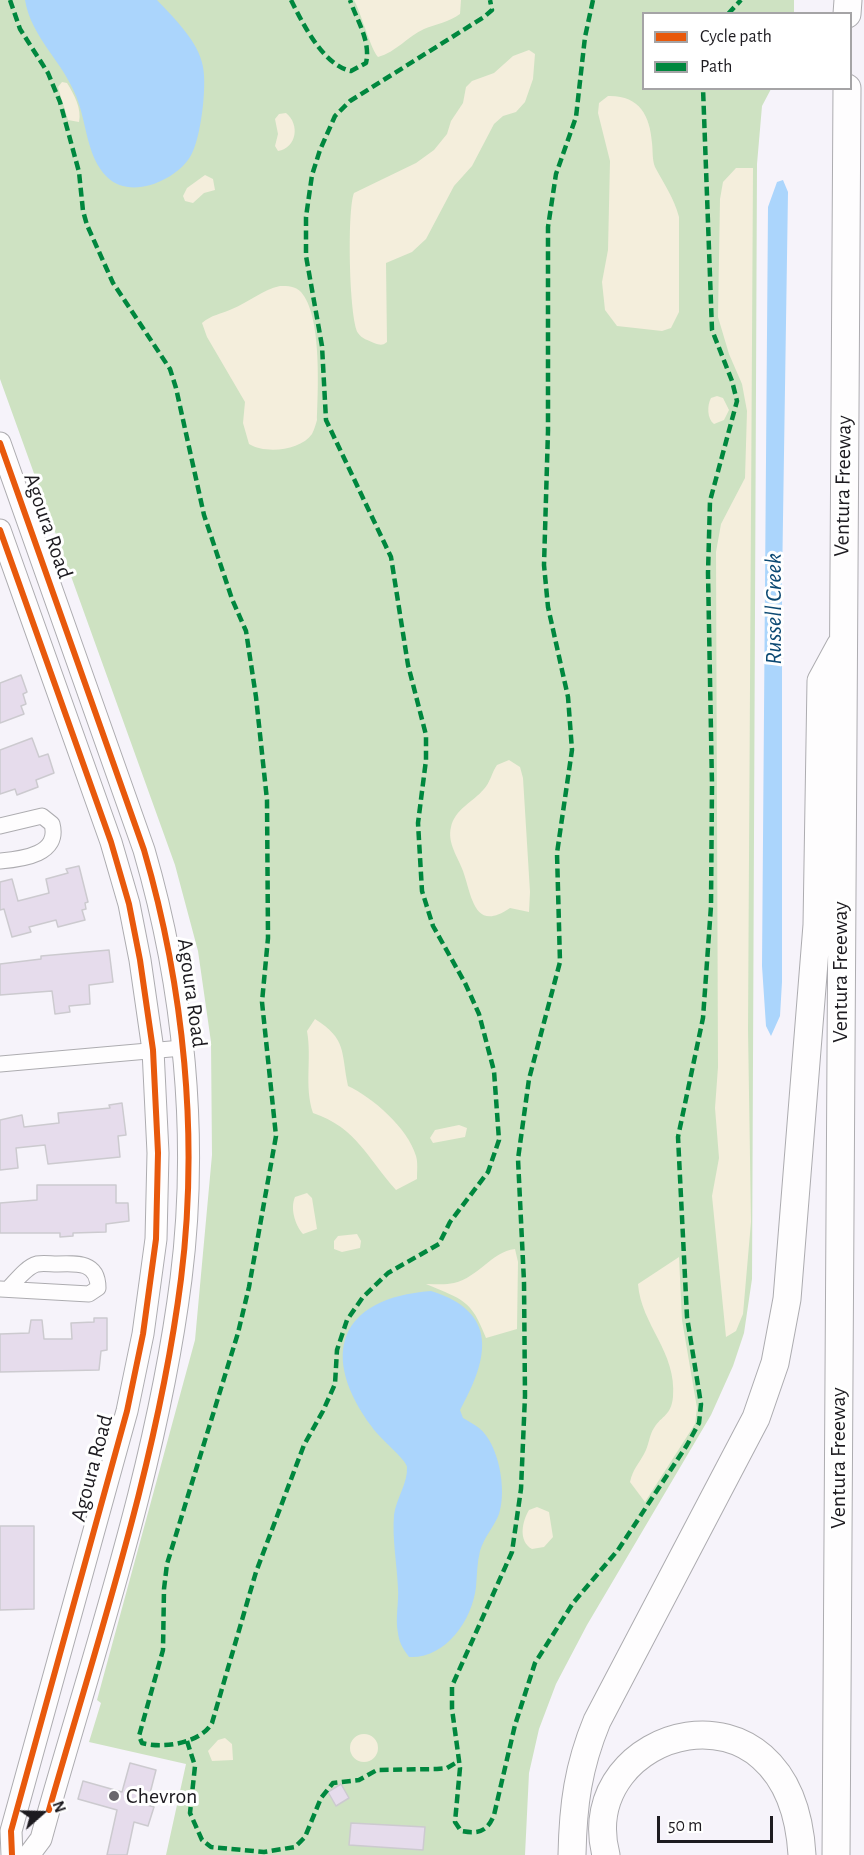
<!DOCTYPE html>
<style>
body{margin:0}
#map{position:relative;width:864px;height:1855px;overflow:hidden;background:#f6f3fa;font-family:"Alegreya Sans",sans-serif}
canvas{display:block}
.legend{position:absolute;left:642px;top:12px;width:210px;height:78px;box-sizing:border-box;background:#fff;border:2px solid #a5a4a6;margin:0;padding:8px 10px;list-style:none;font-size:18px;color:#1d1b20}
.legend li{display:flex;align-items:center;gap:12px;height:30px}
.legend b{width:30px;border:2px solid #a5a4a6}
.north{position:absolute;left:12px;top:1783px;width:60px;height:60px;-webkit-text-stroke:4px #fff;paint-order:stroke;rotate:70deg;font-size:16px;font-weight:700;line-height:24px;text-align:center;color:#1d1b20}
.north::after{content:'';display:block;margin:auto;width:21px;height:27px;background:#1d1b20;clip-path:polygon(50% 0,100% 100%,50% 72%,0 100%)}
.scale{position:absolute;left:657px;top:1816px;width:116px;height:27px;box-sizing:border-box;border:3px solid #1d1b20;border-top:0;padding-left:8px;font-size:18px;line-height:21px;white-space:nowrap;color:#1d1b20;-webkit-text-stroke:4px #fff;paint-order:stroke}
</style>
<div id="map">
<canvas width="864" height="1855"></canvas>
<ul class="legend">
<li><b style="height:8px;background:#e8590c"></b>Cycle path</li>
<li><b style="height:8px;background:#00873e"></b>Path</li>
</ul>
<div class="north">N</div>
<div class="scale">50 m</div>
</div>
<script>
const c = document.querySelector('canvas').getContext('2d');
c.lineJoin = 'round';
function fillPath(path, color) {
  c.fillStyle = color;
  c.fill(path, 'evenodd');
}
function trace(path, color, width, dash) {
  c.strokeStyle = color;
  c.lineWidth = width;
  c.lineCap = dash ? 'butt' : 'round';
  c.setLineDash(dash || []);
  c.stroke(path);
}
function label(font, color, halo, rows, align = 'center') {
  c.font = font + ' "Alegreya Sans",sans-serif';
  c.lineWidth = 6;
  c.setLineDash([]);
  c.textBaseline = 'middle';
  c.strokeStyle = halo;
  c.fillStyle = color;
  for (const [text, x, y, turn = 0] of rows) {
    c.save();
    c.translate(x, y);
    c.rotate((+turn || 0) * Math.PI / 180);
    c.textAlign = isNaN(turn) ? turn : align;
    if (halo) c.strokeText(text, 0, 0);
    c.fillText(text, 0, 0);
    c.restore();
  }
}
const green = new Path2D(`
 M0 0H794V13L644 14V88L771 89 762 106 757 164 752 1279 744 1333 733 1366 711 1415 587 1625 556 1684 539 1729 529 1773 525 1855H166L186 1764 89 1742 101 1703 97 1700 195 1340 212 1155 211 1042 198 951 175 865 0 379Z`);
const sand = new Path2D(`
 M354 0H461L460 14C449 22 436 24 424 29 407 37 396 52 378 57 371 50 361 13 354 0Z
 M529 50 535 54 533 79 525 102 516 112 503 116 494 124 472 166 454 186 426 239 412 252 386 263 387 342C382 346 380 345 374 343 368 340 362 339 358 333 349 319 347 209 354 193L416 163 434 150 447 134 451 121 463 103 466 87 472 81 494 73 513 56Z
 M62 82 67 83C74 94 82 109 79 122L68 120 58 87Z
 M608 96C639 95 650 115 652 143 653 151 652 159 655 167 664 184 674 198 679 217V312L671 328 662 331 617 326 605 310 602 282 608 250 610 161 598 113 599 103Z
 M286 113C300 124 297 148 278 151L275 146 278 134 275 119 279 114Z
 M736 168H753L748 1029 751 1222 743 1314 736 1331 726 1337 712 1196 719 1158 715 1108 718 1067 716 552 721 524 745 478 747 411 742 384 729 354 718 317 720 199 723 182Z
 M205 175 213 179 215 190 204 193 193 203 185 201 183 196 187 188Z
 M280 286C288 286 295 286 301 292 322 316 318 389 317 420 316 424 314 430 312 434 300 451 265 454 249 444L243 423 245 402 207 337 202 323C211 315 221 314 232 309 249 302 262 290 280 286Z
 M717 396 723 398 729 410 724 420 714 424C707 419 707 405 711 398Z
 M509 760 520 767 523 778 530 892 529 912 510 908C474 933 472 896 463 871 458 857 447 843 451 827 455 809 473 802 484 789 490 783 492 772 497 765Z
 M315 1019C347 1039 341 1052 348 1086 372 1097 408 1128 416 1156 418 1162 417 1172 417 1179L396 1190C367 1158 357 1128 313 1113 304 1086 312 1059 307 1031Z
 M459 1125 467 1128 465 1137 433 1143 430 1138 435 1130Z
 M307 1193 312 1198 317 1229 303 1234C295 1225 290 1208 295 1197Z
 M357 1234 361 1241 360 1248 342 1252 334 1249V1241L338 1236Z
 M515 1249 518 1262 517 1329 486 1338C471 1299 463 1300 426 1284 435 1284 446 1285 454 1283 479 1277 491 1252 515 1249Z
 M679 1257 682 1320 697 1408 695 1424 645 1502 630 1482C633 1469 638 1465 644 1454 649 1446 649 1435 654 1428 662 1415 671 1416 673 1397 677 1352 641 1325 638 1284Z
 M537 1507 549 1512 553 1537 544 1547 532 1549C518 1541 522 1522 529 1510Z
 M350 1748a14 14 0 1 1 28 0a14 14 0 1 1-28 0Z
 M225 1738 232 1744 233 1760 212 1761 208 1751 218 1740Z`);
const water = new Path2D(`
 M25 0H157C174 18 199 42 203 67 207 86 201 140 190 157 175 181 130 200 107 177 86 156 87 122 76 96 63 62 31 37 25 0Z
 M783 180 788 192 782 584V982L780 1016 771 1036 766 1026 762 966 768 207 777 182Z
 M431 1291C499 1312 489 1358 460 1410L463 1418C468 1421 474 1424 479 1428 499 1444 507 1490 499 1514 494 1527 484 1537 480 1551 477 1563 477 1575 476 1587 472 1621 445 1659 409 1657 404 1650 399 1643 398 1633 395 1618 399 1603 398 1588 397 1564 392 1539 394 1515 396 1499 408 1483 407 1467 406 1459 379 1438 372 1427 319 1356 338 1298 431 1291Z`);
const building = new Path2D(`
 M21 675 27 692 23 694 26 704 21 706 24 714 0 723V683Z
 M32 738 39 757 48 754 54 773 36 780 38 787 17 795 15 789 0 794V750Z
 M79 866 88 902 85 903 86 909 82 910 85 920 58 927 56 920 29 927 31 932 12 937 4 909 0 910V882L12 879 18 901 49 893 46 879 68 873 66 869Z
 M109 950 113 982 89 985 90 1004 69 1006 70 1012 55 1014 52 991 0 995V964L41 959V956Z
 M122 1103 126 1135 118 1136 120 1157 48 1164 45 1145 16 1148 18 1168 0 1170V1120L22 1115 24 1127 59 1123 58 1113 110 1108 109 1105Z
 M37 1185H116V1203H128L129 1221 106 1224V1232L73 1233V1236L60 1237V1233H0V1203L37 1200Z
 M94 1318H107V1350L101 1351 99 1370 0 1372V1334L29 1333 31 1320H42L44 1339H72L71 1323 94 1322Z
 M0 1526H34V1609L0 1610Z
 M130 1763 156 1770 147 1805 154 1807 148 1826 134 1822 127 1855H107L117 1810 78 1799 83 1781 122 1792Z
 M341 1784 349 1798 336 1806 328 1792Z
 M351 1823 425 1827 423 1850 349 1845Z`);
const street = new Path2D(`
 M0 826 42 816 52 824C60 854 24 859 0 861
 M0 1064 182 1048
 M0 1289 89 1294 98 1288C98 1262 78 1263 57 1264 51 1264 43 1263 37 1264 26 1267 16 1281 8 1289`);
const secondary = new Path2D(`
 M0 443 144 850C184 987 199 1137 181 1279 158 1460 99 1635 49 1810L41 1839 29 1855
 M0 530 111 842 129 904 140 960 153 1050 158 1153 156 1239 143 1334 127 1411 11 1831 12 1855`);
const highway = new Path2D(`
 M847 14 848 0
 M572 1855C573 1805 578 1767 597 1721L756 1418 775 1363 787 1299 817 925 821 681 840 646
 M606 1855C573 1728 791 1665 802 1855
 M836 1855 847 88`);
const quiet = new Path2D(`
 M10 0 20 29 48 73 60 102 79 172 83 211 87 225 113 283 170 369 176 388 204 515 232 599 246 631 256 697 267 800 268 938 262 1002 276 1136 249 1287 238 1333 167 1564 164 1589 163 1650 139 1736 142 1743C163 1749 201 1743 212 1723L256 1572 304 1445 323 1411 335 1384 337 1350 347 1320 363 1297 388 1273 439 1244 450 1222 488 1172 499 1140 494 1071 479 1014 465 983 433 926 422 891 418 823 426 760V735L408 665 391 557 326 420 322 346 306 256V217L312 175 320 150 335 116 350 101 484 17 492 10 490 0
 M291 0C303 24 323 65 351 71L366 63C371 41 357 21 350 0
 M593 0 585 37 576 117 556 174 548 227V431L544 565 548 607 568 697 572 750 557 853 560 962 529 1079 518 1159 524 1282 525 1396 521 1489 512 1552 452 1686V1709L460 1768 455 1822 461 1831C479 1834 487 1832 494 1815L515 1725 535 1663 573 1603 618 1550 687 1445 699 1423 701 1404 687 1317 678 1137 703 1018 711 906 712 785 708 573 710 501 737 401 732 381 712 330 703 88
 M728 14 741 0
 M187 1741 195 1766 190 1813 202 1840 211 1847 264 1852 295 1847 305 1837 321 1798 333 1783 359 1780 377 1770 437 1769 447 1768 459 1761`);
const cycleway = new Path2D(`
 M0 443 144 850C184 987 199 1137 181 1279 158 1460 99 1635 49 1810
 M0 530 111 842 129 904 140 960 153 1050 158 1153 156 1239 143 1334 127 1411 11 1831 12 1855`);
const markers = [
 [114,1796,6,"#69676c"]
];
const streetNames = [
 ["Ventura Freeway",843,486,-89],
 ["Agoura Road",48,526,71],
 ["Ventura Freeway",840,972,-90],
 ["Agoura Road",192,993,82],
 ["Ventura Freeway",838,1458,-90],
 ["Agoura Road",92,1468,-75]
];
const poiNames = [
 ["Chevron",126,1796]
];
const waterNames = [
 ["Russell Creek",774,609,-90]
];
fillPath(green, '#cee2c2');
fillPath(sand, '#f4eedc');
fillPath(water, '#abd5fc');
fillPath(building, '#e6dcec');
trace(building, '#cccacf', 1.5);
trace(street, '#adacb0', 17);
trace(secondary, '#adacb0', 23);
trace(highway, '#adacb0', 29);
trace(street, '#fefdfe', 15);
trace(secondary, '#fefdfe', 21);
trace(highway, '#fefdfe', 27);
trace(quiet, '#00873e', 4.5, [9, 4.5]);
trace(cycleway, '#e8590c', 6);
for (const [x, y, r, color] of markers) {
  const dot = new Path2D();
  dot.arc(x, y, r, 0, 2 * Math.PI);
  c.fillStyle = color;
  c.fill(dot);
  trace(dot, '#fff', 2);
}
label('22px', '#1d1b20', '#fff', streetNames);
label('22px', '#1d1b20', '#fff', poiNames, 'left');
label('italic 24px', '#0c4973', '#fff', waterNames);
</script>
